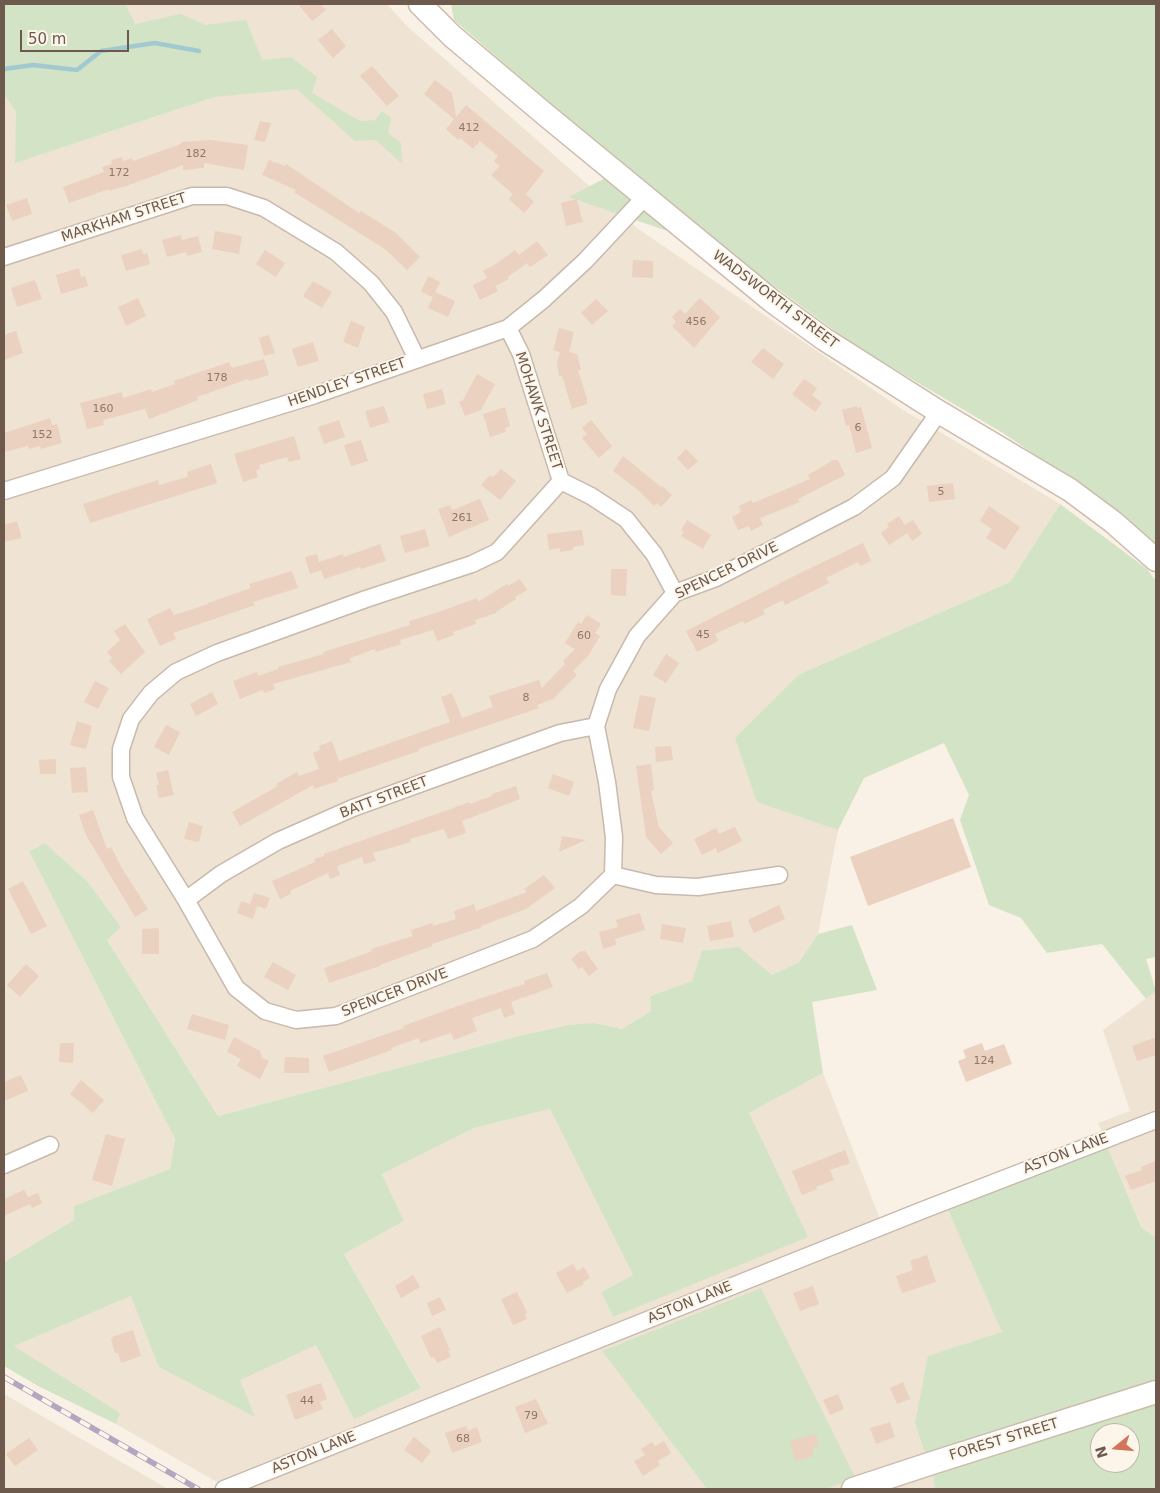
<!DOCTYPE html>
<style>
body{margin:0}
#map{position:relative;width:1160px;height:1493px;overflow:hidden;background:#f9f1e5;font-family:"DejaVu Sans",sans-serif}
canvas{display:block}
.frame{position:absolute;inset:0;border:5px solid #6e594d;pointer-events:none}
.north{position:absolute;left:1090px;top:1423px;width:50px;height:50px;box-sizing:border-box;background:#fcf5ea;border:1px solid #c3b7ab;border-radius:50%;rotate:253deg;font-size:14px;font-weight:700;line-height:20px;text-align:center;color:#6e594d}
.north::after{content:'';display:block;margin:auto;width:18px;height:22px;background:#d37559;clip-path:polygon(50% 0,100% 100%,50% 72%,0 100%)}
.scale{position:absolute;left:20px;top:30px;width:109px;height:22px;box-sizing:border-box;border:2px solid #6e594d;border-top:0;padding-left:6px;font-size:15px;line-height:18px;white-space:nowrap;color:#6e594d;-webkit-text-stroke:4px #fcf5ea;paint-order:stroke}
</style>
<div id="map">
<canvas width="1160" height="1493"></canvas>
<div class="frame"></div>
<div class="north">N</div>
<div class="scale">50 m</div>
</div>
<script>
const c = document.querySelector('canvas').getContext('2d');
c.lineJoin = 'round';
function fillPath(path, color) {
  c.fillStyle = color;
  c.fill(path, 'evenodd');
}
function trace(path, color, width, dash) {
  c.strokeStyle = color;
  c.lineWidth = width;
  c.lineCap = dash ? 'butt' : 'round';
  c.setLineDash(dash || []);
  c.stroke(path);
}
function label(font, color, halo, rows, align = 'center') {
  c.font = font + ' "DejaVu Sans",sans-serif';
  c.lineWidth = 4;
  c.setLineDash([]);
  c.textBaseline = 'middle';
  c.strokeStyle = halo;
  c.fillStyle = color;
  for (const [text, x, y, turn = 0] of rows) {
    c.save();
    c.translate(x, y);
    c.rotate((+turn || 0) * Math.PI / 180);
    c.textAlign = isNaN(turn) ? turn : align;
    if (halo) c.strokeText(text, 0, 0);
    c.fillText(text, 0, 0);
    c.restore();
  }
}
const residential = new Path2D(`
 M4 4H387L407 26 637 228 900 408 1060 504 1010 582 800 674 757 801 838 830 818 934 799 962 772 975 739 947 692 981 650 996 651 1011 622 1029 594 1023 515 1037 218 1116 107 940 121 927 87 881 45 843 29 851 175 1139 170 1169 74 1206V1220L4 1262Z
 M1156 991V1238L1141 1227 1098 1123 1130 1111 1103 1030Z
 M823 1073 885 1232 948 1210 1003 1332 915 1423 933 1475 935 1489H826L856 1479 603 1352 707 1489H229L116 1424 120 1413 13 1346 131 1296 254 1416 239 1380 316 1344 354 1418 421 1387 344 1254 404 1221 382 1174 474 1128 550 1109 633 1275 601 1292 613 1317 749 1113Z
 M4 1394 168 1489H4Z`);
const green = new Path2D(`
 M7 4H125L135 24 181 14 205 25 246 20 262 60 291 57 317 77 312 93 360 121 375 120 382 111 391 118 388 133 401 143 402 164 376 140 355 141 297 89 214 97 15 163 16 112 4 94V5Z
 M451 4H1156V545L1117 511 1003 433 854 345 728 252 569 197 617 172 575 125 454 20Z
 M1060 504 1147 569 1156 581V957L1146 959 1156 991 1146 999 1102 944 1047 953 1021 918 989 905 960 820 969 795 944 743 864 778 838 830 757 802 735 738 800 674 1010 582Z
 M45 843 87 881 121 927 107 940 218 1116 515 1037 569 1025 594 1023 622 1029 651 1011 650 996 692 981 702 951 739 947 772 975 799 962 818 934 852 925 877 990 812 1002 823 1073 749 1113 808 1237 613 1317 601 1292 633 1275 550 1109 474 1128 382 1174 404 1221 344 1254 421 1388 354 1419 316 1345 240 1380 255 1417 159 1367 131 1296 14 1346 120 1413 116 1424 38 1386 4 1366V1262L74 1220V1206L170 1169 175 1139 29 851Z
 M1106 1143 1141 1227 1156 1238V1381L925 1453 915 1423 928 1356 1002 1332 948 1210Z
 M761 1288 856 1479 826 1489H707L602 1351Z
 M1156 1404V1489H935L933 1475ZM1100 1433H1130V1463H1100Z`);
const stream = new Path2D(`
 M4 69 33 65 77 70 101 51 155 43 199 51`);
const building = new Path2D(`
 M298 4H321L326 10 312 21Z
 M332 29 346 46 333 58 318 40Z
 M372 66 399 96 387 106 360 76Z
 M435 80 452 93 456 117 466 105 544 171 526 194 534 202 524 213 509 199 513 194 491 175 500 166 494 161 498 156 480 141 473 149 460 138 458 140 446 129 454 119 424 94Z
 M260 121 271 123 265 142 254 140Z
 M211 140 248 145 244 170 204 163V168L183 170V165L129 185 109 191V189L69 203 63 187 104 172 102 167 112 164 111 160 122 157 123 161 132 158 133 161 181 144V142Z
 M269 160 285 166 286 164 359 213 361 211 396 233 420 257 407 270 385 249 294 192 296 190 262 175Z
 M27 198 32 214 12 221 6 205Z
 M577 199 583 222 566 226 561 203Z
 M215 231 242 236 239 254 212 249Z
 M181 235 182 240 198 236 202 252 187 256 186 252 167 257 162 240Z
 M537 241 548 255 530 267 527 263 508 277 509 279 495 286 498 291 480 300 473 285 487 278 483 271 496 264 515 250 519 255Z
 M142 249 143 254 147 253 150 264 126 271 121 255Z
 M265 250 285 263 276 277 256 264Z
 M633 260 653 261V278L632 277Z
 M79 268 81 277 85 276 88 286 61 294 56 275Z
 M428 276 440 282 433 297 421 292Z
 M35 280 42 299 17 307 11 288Z
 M313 281 332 292 322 308 303 296Z
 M435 292 455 301 448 317 428 308Z
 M138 298 146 316 126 326 118 307Z
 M700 298 720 317 694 348 672 326 676 322 672 317 680 309 685 314Z
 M596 299 608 311 592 325 581 313Z
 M351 321 365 327 358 348 343 342Z
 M559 328 574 332 569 352 577 354 581 370H578L587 399V404L572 409 562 376H559L557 362 560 352 553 350Z
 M16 331 23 353 4 360V335Z
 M269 335 275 353 264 356 259 338Z
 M313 342 319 361 298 367 292 349Z
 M763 348 784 364 773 379 751 362Z
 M264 359 269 375 249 381 248 379 197 397 198 400 149 419 145 409 103 420 104 425 87 429 80 403 122 392 123 398 151 389 152 392 175 384 174 381 229 362 232 368Z
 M477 374 495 384 481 410 465 416 459 402 463 400Z
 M804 379 817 388 812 395 822 403 815 412 792 394Z
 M442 389 446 404 427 409 423 394Z
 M384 406 389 422 370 428 365 411Z
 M857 406V408L861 407 872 448 856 453 849 425 846 426 842 410Z
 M505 407 510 426 505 428 506 432 490 437 483 414Z
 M50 418 52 425 57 424 62 443 41 449 40 446 29 449 28 446 4 452V433Z
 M339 420 345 437 324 444 318 427Z
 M591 420 612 446 599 458 582 438 587 434 582 428Z
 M294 436 301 459 289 462 287 457 259 465 260 469 256 470 258 477 243 482 234 454Z
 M361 440 368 461 351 466 344 445Z
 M686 449 698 461 688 470 677 458Z
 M623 456 661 487 662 486 672 495 661 507 657 503 654 506 638 490 613 471Z
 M833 460H838L845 475 798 499 800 502 760 518 763 525 751 531 749 526 738 530 732 517 741 512 739 506 751 500 753 503 810 479 808 475Z
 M211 464 217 483 90 523 83 504 158 480 159 485 188 477 187 472Z
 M501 469 516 481 500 500 481 485 490 475 493 477Z
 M953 483 955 499 929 502 927 486Z
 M480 499 489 520 449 537 438 509 450 505 452 510Z
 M989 506 1020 527 1005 550 986 538 992 529 980 521Z
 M899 516 905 525 913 520 922 534 912 541 907 533 889 545 881 533 889 527 887 524Z
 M687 520 711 535 703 549 681 536 684 532 681 530Z
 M17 521 22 538 4 542V525Z
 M425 529 430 546 405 553 400 536Z
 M582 530 584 545 573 547V550L560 552V548L549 550 547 534Z
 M863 543 871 561 860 566 858 562 826 578 829 583 785 605 783 600 763 610 765 614 744 624 743 621 715 634 718 641 697 652 686 631 802 572Z
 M380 544 386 561 361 569 360 567 324 579 321 570 310 574 305 557 317 554 319 562 343 554 344 557Z
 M611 569H627L626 596 611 595Z
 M292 571 298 588 253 602 255 605 173 633 176 639 160 646 147 619 170 608 174 615 208 604V603L251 588 249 584Z
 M520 579 527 590 515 597 516 599 496 612V613L475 620 476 624 453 632 454 635 437 641 433 630 400 640 401 644 376 652 375 649 350 658 351 662 273 684 275 689 264 693 263 690 240 699 233 681 257 672 258 676 278 669V667L324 654 323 652 410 625 409 621 433 614 477 598 478 602 507 584 508 586Z
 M587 615 601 624 595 633 600 636 588 656 573 671 577 675 553 699 537 705 539 708 418 749 419 751 337 779 338 781 314 789 313 785 240 826 232 812 278 786 276 784 297 772 299 776 319 769 313 753 320 750 319 746 332 741 339 761 450 722 441 697 452 693 462 718 493 707 489 696 539 680 542 688 565 664 563 661 575 649 565 643 578 622 581 624Z
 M125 624 145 652 121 674 109 661 112 658 107 652 120 640 114 631Z
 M666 654 679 663 666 683 653 675Z
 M95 681 109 688 98 709 84 702Z
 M212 692 218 704 196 716 190 704Z
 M640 695 656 698 649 731 633 728Z
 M77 721 92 726 86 749 70 745Z
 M166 725 180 732 169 755 154 747Z
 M671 746 673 760 656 762 655 747Z
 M56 759V774H40L39 760Z
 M651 764 654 790 651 791 659 827 673 843 661 854 646 837 636 766Z
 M86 767 88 792 72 793 70 768Z
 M168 770 174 795 159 798 156 785H159L156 773Z
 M553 774 574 782 569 796 548 788Z
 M516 786 520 799 462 821 466 833 448 839 444 829 410 839 411 842 373 853 376 861 364 864 362 857 337 866 340 875 330 879 328 873 290 891 291 894 280 899 272 881 315 862 314 859 324 856V854L470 802V804L492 796V794Z
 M93 810 107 849 111 847 123 870 148 909 135 917 86 835 79 815Z
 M953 818 971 867 868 906 850 857Z
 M189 822 203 826 199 842 184 839Z
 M735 827 742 841 718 853 716 848 702 855 694 839 716 828 719 834Z
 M562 836 586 840 559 852Z
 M544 875 555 888 526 909 481 926 482 927 432 944V946L380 965V966L329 983 324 968 362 955 372 951 371 949 413 936 411 930 432 923 433 926 456 919 454 911 474 904 476 911 527 892 524 889Z
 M23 881 47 926 31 934 8 889Z
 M254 893 270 898 266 909 257 906 253 919 237 913 241 901 250 904Z
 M779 905 785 919 754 933 748 920Z
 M640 913 645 930 615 939 616 945 603 949 599 932 618 927 616 920Z
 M731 921 734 937 710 941 707 926Z
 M662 924 686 928 683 943 660 939Z
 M159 928V954H142V929Z
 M581 951H585L598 969 589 976 582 967 579 969 571 959Z
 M273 962 296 975 288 990 264 977Z
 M26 964 39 976 20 997 7 985Z
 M547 973 553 987 511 1002 515 1014 504 1018 501 1008 472 1018 477 1031 454 1040 451 1033 420 1043 419 1038 391 1048 392 1050 329 1072 323 1056 404 1028 403 1026 466 1003 525 984 524 981Z
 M192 1014 229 1025 225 1040 187 1029Z
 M234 1037 260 1051 262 1058 269 1061 260 1079 237 1066 241 1059 227 1052Z
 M1156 1037V1055L1137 1061 1132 1046Z
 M60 1043H74L73 1063 59 1062Z
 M982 1043 985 1051 1004 1044 1012 1064 966 1082 958 1061 966 1058 963 1050Z
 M285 1057 309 1058V1073H284Z
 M21 1075 28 1091 4 1101V1082Z
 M81 1080 104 1100 93 1113 70 1094Z
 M106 1134 125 1139 112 1186 92 1180Z
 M845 1150 850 1163 830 1170 834 1180 816 1187 817 1189 802 1195 792 1171Z
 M1156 1161V1181L1131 1190 1125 1176 1142 1170 1141 1167Z
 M24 1190 28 1197 38 1193 42 1203 32 1208 30 1204 4 1216V1199Z
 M927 1255 936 1282 902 1293 896 1276 913 1270 910 1261Z
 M573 1264 577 1271 584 1267 590 1278 583 1282 584 1284 567 1293 556 1273Z
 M413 1275 420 1287 401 1298 395 1286Z
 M813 1286 819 1304 800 1311 793 1293Z
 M517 1292 527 1313 525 1314 527 1319 513 1325 501 1299Z
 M440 1297 446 1310 432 1316 427 1303Z
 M440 1327 450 1350 448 1351 451 1357 437 1363 434 1357 431 1358 421 1336Z
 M133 1330 141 1356 121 1363 118 1353H115L111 1340 113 1339 112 1337Z
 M903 1382 910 1399 897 1404 890 1388Z
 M321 1383 327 1399 320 1402 323 1409 295 1420 286 1395Z
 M838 1394 844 1409 830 1415 823 1400Z
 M536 1399 548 1424 525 1433 515 1407Z
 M890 1422 895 1437 876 1444 870 1428Z
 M466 1426 468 1431 477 1427 482 1442 452 1453 445 1433Z
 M816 1434 819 1446 812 1448 814 1456 796 1461 790 1441Z
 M414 1437 431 1451 422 1463 404 1450Z
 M29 1438 38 1450 15 1466 6 1454Z
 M664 1441 671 1453 658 1461 660 1465 643 1476 634 1461 645 1455 641 1449 652 1442 655 1446Z`);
const street = new Path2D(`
 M4 257 192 196H227L264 208 336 252 371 283 394 312 417 359
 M508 328 521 354 561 481 591 496 626 519 654 554 675 593
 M561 481 497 552 472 564 366 599 217 653 176 672 151 693 131 719 121 749V777L135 818 186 900 236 988 265 1011 296 1020 336 1016 533 939 581 906 613 875 614 837 607 782 596 726 608 689 637 636 675 593 716 578 854 507 893 478 939 412
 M4 491 315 395 508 328 544 299 585 261 645 197
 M613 875 656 885 698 887 779 875
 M186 900 221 874 278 841 353 808 560 733 596 726
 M4 1165 50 1145
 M224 1489 923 1210 1156 1120`);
const secondary = new Path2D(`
 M420 4 452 36 547 116 772 301 824 339 939 412 1070 490 1113 522 1156 560
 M853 1489 932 1463 1156 1392`);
const rail = new Path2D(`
 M4 1377 198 1489`);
const numberNames = [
 ["412",469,128],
 ["182",196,154],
 ["172",119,173],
 ["456",696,322],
 ["178",217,378],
 ["160",103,409],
 ["6",858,428],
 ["152",42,435],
 ["5",941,492],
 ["261",462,518],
 ["45",703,635],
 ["60",584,636],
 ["8",526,698],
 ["124",984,1061],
 ["44",307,1401],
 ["79",531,1416],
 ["68",463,1439]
];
const streetNames = [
 ["MARKHAM STREET",124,218,-18],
 ["WADSWORTH STREET",775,300,37],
 ["HENDLEY STREET",347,383,-19],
 ["MOHAWK STREET",538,411,72],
 ["SPENCER DRIVE",727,571,-26],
 ["BATT STREET",384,798,-21],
 ["SPENCER DRIVE",395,993,-21],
 ["ASTON LANE",1066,1154,-21],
 ["ASTON LANE",690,1303,-22],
 ["FOREST STREET",1004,1440,-17],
 ["ASTON LANE",314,1453,-22]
];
fillPath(residential, '#efe3d4');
fillPath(green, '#d2e4c5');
trace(stream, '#a3c9d0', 4.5);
fillPath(building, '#ebd1c0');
trace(street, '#c8b9ac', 19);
trace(secondary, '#cdbbad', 25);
trace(street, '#fff', 16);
trace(secondary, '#fff', 22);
trace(rail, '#b4a5c0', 5.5);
trace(rail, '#fcf5ea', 4, [11]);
label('11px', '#8d776a', null, numberNames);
label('14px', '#6e594d', '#fcf5ea', streetNames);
</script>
